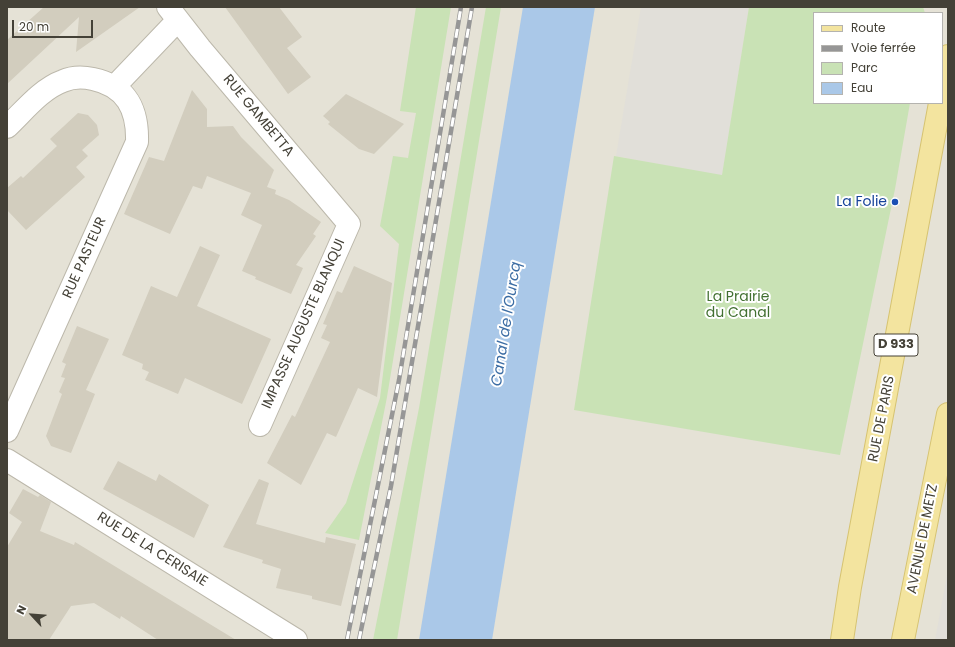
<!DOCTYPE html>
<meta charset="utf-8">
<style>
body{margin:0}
#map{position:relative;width:955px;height:647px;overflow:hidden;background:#f2f0e8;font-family:Poppins,sans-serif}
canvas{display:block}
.frame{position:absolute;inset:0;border:8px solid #444137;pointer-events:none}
.legend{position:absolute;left:813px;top:12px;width:130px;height:92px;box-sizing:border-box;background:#fff;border:1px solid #b4b3af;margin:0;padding:5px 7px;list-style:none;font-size:12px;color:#444137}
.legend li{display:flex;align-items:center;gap:8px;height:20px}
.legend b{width:20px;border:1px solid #b4b3af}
.north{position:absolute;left:12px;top:595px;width:40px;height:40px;-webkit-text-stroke:3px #fff;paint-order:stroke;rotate:296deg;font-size:11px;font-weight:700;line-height:16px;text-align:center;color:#444137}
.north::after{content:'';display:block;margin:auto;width:14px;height:18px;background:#444137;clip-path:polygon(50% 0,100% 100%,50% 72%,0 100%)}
.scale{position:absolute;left:12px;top:20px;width:81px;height:18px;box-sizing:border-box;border:2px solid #444137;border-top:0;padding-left:5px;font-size:12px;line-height:14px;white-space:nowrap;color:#444137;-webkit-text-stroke:3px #fff;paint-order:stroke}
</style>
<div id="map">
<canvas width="955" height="647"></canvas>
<div class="frame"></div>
<ul class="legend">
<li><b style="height:5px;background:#f3e49f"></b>Route</li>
<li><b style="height:5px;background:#969696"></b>Voie ferrée</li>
<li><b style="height:11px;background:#c9e2b5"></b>Parc</li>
<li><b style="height:11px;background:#aac8e8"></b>Eau</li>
</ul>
<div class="north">N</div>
<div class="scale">20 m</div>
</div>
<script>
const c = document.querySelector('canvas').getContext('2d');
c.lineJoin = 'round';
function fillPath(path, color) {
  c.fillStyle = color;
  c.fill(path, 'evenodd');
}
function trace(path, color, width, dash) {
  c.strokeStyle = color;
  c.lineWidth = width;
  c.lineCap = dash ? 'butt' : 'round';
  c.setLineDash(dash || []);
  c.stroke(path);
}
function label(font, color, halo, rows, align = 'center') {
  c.font = font + ' Poppins,sans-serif';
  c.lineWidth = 4;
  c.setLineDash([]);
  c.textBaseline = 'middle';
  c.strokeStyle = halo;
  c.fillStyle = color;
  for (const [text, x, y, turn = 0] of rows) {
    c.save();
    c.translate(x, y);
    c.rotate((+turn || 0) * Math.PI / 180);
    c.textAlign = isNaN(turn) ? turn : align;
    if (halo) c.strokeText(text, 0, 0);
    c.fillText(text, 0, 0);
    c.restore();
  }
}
const residential = new Path2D(`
 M7 7H948V640H7ZM814 13H942V103H814Z`);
const industrial = new Path2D(`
 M641 7H749L722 176 616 156Z
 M948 570V640H935Z`);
const green = new Path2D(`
 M416 7H451L387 397 359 540 325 533 346 503 380 398 399 244 380 226 393 156 408 158 416 113 400 111Z
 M486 7H501L397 640H373L419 408Z
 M749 7H923L925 13H814V103H910L895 189 840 455 574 410 614 156 722 175Z`);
const water = new Path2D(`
 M523 7H595L492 640H419Z`);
const building = new Path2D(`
 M44 7H140L76 52 79 17 7 84V40Z
 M225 7H279L302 37 287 48 311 77 288 94Z
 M192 90 207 109V127L233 126 241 137 274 170 267 187 276 190 275 194 289 200 321 222 313 234 316 236 296 265 303 268 291 294 255 279 256 277 242 271 262 225 241 215 251 193 207 176 202 189 193 186 170 234 124 214 149 157 164 161Z
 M346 94 404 124 374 154 359 149 328 124 330 122 323 116Z
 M78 113 88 115 97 125 99 135 82 150 88 156 76 167 85 177 26 230 7 210V188L21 176 23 178 57 146 50 139Z
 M200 246 220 255 197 306 271 339 242 404 185 378 178 394 145 380 149 372 142 369 143 364 122 355 151 286 177 297Z
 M354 266 392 283 377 397 358 388 336 437 327 433 301 485 267 463 292 415 295 417 330 342 321 338 327 325 323 324 337 291 342 293Z
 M77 326 109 339 86 390 95 394 71 453 51 446 46 436 62 394 59 392 65 378 61 377 66 364 62 362Z
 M118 461 156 481 159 474 209 505 194 538 103 489Z
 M259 479 269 483 256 524 325 543 326 537 356 544 341 606 312 599V596L276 588 281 569 262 563 263 560 223 547Z
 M23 489 38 497 40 495 51 502 40 531 74 545 75 542 236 640H158L121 616 120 619 94 603 71 606 49 640H7V547L22 522 9 513Z`);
const minor = new Path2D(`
 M168 7 200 48 349 224 260 425
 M115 86 178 20
 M7 127C24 111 41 89 63 81 72 77 84 77 93 79 126 86 138 109 137 142L7 431
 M7 460 296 640`);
const major = new Path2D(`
 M942 91 948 56
 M842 640 850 587 940 103
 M903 640 948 414`);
const rail = new Path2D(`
 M347 640 399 380 461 7
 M359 640 391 486 472 7`);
const markers = [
 [895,202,4,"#1a4fb4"]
];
const shields = [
 [896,345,44]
];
const shieldNames = [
 ["D 933",896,345]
];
const streetNames = [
 ["RUE GAMBETTA",258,116,50],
 ["RUE PASTEUR",85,258,-66],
 ["IMPASSE AUGUSTE BLANQUI",304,324,-66],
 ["RUE DE PARIS",882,419,-79],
 ["AVENUE DE METZ",923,539,-79],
 ["RUE DE LA CERISAIE",152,550,32]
];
const transitNames = [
 ["La Folie",887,202]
];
const parkNames = [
 ["La Prairie",738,297],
 ["du Canal",738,313]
];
const waterNames = [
 ["Canal de l'Ourcq",507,324,-81]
];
fillPath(residential, '#e5e2d6');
fillPath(industrial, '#e1dfd9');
fillPath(green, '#c9e2b5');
fillPath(water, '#aac8e8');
fillPath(building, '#d2cdbe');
trace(minor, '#bcb8ab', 24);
trace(major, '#d6c371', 24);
trace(minor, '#fff', 22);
trace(major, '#f3e49f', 22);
trace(rail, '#969696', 4.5);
trace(rail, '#fff', 3, [9]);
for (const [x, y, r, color] of markers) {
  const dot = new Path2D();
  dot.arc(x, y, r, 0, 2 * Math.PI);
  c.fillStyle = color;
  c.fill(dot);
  trace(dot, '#fff', 1.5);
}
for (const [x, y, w] of shields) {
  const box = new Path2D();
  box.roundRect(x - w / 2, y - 11, w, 22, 3);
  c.fillStyle = '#fff';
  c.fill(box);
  trace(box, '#444137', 1);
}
label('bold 13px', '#444137', null, shieldNames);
label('14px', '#444137', '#fff', streetNames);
label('14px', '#164399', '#fff', transitNames, 'right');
label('14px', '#427031', '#fff', parkNames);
label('italic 15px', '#3c6da4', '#fff', waterNames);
</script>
